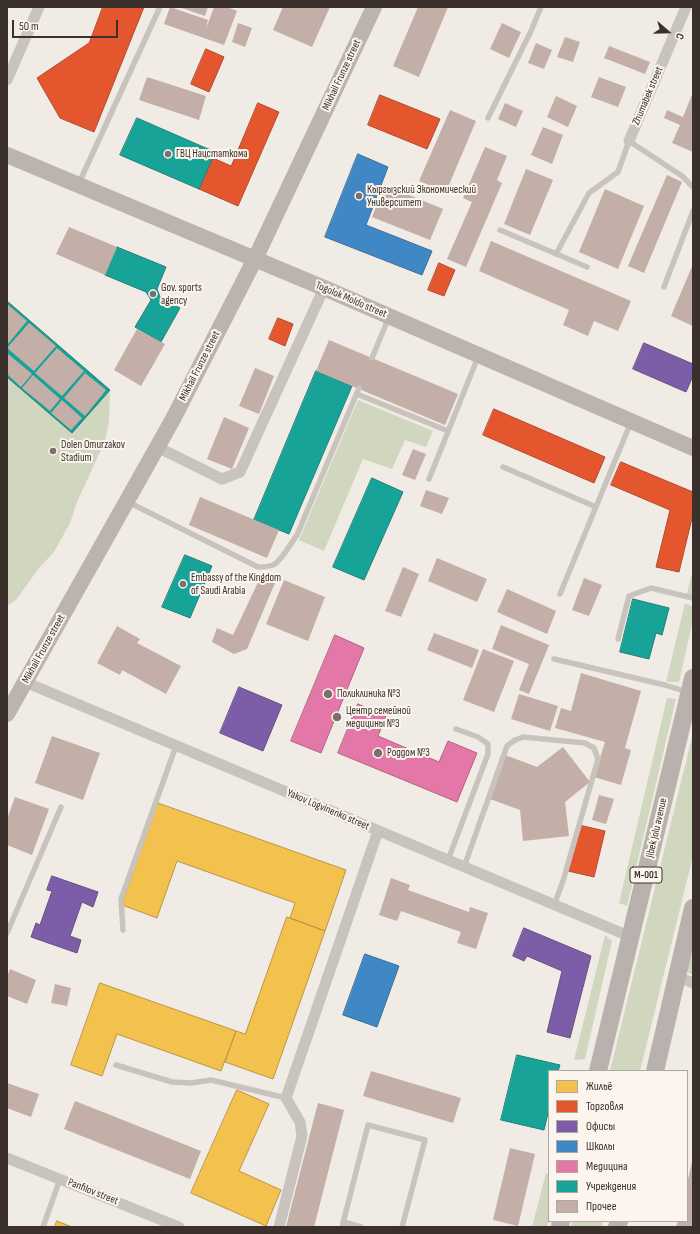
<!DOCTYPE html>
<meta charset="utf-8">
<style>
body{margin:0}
#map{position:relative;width:700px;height:1234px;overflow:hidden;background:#f0ebe5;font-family:"Sofia Sans Condensed",sans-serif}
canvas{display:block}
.frame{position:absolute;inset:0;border:8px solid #3b302b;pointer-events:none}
.legend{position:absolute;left:548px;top:1070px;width:140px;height:152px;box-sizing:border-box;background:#fbf5ee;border:1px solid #aea6a0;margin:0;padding:5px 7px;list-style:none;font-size:12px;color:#3b302b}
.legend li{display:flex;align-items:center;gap:8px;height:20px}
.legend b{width:20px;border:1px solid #aea6a0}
.north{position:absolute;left:648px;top:12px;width:40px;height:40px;-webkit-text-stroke:3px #fbf5ee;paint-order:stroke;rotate:110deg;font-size:11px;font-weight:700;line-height:16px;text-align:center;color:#3b302b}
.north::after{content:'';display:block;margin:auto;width:14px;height:18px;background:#3b302b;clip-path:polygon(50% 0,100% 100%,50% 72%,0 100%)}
.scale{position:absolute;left:12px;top:20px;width:106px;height:18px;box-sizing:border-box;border:2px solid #3b302b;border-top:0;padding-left:5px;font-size:12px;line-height:14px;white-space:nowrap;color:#3b302b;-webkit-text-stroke:3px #fbf5ee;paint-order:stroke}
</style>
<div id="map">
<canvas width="700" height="1234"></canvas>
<div class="frame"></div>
<ul class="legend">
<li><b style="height:11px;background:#f2c14e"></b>Жильё</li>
<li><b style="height:11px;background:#e4572e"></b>Торговля</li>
<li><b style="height:11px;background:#7b5ea7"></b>Офисы</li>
<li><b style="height:11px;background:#3f88c5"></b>Школы</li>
<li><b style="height:11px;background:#e377a8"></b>Медицина</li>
<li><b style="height:11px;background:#17a398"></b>Учреждения</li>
<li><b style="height:11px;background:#c3afa7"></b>Прочее</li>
</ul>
<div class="north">С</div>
<div class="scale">50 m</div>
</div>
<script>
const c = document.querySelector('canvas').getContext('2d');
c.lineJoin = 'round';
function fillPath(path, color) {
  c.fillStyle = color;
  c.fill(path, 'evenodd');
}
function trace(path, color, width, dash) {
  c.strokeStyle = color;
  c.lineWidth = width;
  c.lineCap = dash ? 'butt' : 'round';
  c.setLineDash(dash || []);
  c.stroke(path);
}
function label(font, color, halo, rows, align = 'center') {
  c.font = font + ' "Sofia Sans Condensed",sans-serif';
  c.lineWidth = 4;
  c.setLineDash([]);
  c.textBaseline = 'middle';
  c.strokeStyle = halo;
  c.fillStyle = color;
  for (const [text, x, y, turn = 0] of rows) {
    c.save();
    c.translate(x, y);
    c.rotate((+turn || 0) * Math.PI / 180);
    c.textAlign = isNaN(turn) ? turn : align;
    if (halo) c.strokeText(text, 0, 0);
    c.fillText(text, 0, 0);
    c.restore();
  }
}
const green = new Path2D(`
 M7 301 110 390 109 421 105 441 77 502 70 523 54 552 39 568 16 600 7 606Z
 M358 400 433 431 426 447 405 440 392 469 363 459 324 551 299 540Z
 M693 570V594L686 597Z
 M685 603 693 607V620L679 682H666Z
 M667 698 676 699 627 906 619 903Z
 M693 733V856L640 1071H610Z
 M605 935 612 941 585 1059 574 1060Z
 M693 950V975L687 972Z
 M546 1173 549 1175V1220L547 1227H532Z
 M572 1221H603L602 1227H571Z`);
const homes = new Path2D(`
 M158 803 346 870 325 931 290 918 295 903 177 861 157 918 122 905Z
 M287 917 325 931 273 1079 225 1062 236 1031 245 1034Z
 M100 983 236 1031 221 1071 117 1034 102 1076 71 1065Z
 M237 1090 269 1104 239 1171 281 1190 266 1226 191 1193Z
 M57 1221 72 1227H55Z`);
const shops = new Path2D(`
 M103 7H144L94 132 60 118 37 78 89 43Z
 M206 49 224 57 209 92 191 84Z
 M380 95 440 119 427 149 368 125Z
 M258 103 279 112 238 206 199 189 213 158 231 166Z
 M439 263 455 270 444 296 428 290Z
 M278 318 293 324 285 346 269 339Z
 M494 409 605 457 594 483 483 435Z
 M621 462 693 492V514L679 572 656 567 670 510 611 485Z
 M579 825 605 831 594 877 568 871Z`);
const offices = new Path2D(`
 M644 343 693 364V376L686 392 633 369Z
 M239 687 282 705 263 751 220 733Z
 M52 876 98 892 93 907 82 902 70 936 81 940 77 953 31 937 36 923 40 925 52 891 47 890Z
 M524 928 591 956 570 1038 547 1032 562 971 527 956 524 961 513 956Z`);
const schools = new Path2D(`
 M358 154 388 167 366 225 432 251 422 275 325 237Z
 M365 954 399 966 377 1027 343 1015Z`);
const health = new Path2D(`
 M335 635 364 648 321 753 291 741Z
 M358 704 386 716 378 736 439 762 448 741 477 753 457 802 338 753Z`);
const public = new Path2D(`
 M137 118 215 152 199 189 120 155Z
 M117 247 166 267 157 289 160 297 180 308 161 342 135 327 151 300 146 292 105 275Z
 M7 301 110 390 72 433 7 377Z
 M316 371 352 386 289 534 254 520Z
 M372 478 403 492 364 580 333 567Z
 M185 555 212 566 190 618 162 607Z
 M633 599 669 608 662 635 656 633 649 659 620 652Z
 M517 1055 560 1065 558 1071H549V1109L544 1130 501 1120Z`);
const building = new Path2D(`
 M170 7 208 20 206 29 214 7H227L237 11 224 45 164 24Z
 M179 7H208L205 16Z
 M283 7H330L312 47 273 30Z
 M418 7H448L419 77 393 66Z
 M238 23 252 28 245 47 232 42Z
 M502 23 521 32 509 58 490 49Z
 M565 37 580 42 573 62 557 57Z
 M536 43 552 50 544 69 528 63Z
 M609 46 650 62 645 74 604 58Z
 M147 77 206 96 199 120 139 100Z
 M599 77 626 87 618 107 591 97Z
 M693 92V152L672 143 680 125 664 118 667 110 683 117Z
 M556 96 577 106 568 127 547 117Z
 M505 103 523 111 516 127 498 119Z
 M450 110 476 121 446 192 419 181Z
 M543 127 563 135 552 164 531 155Z
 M485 147 507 156 497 180 502 183 466 267 447 259 472 202 463 198Z
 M526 169 553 180 530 235 504 224Z
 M667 175 682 182 644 273 628 266Z
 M385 185 443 209 430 240 372 217Z
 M605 189 644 206 618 269 579 252Z
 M69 227 117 247 105 275 56 254Z
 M491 241 631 301 618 331 594 321 588 336 563 325 569 310 479 271Z
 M693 264V326L671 316Z
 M7 304 27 321 7 345Z
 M29 323 56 346 34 371 7 348Z
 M137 329 165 344 141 386 114 370Z
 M329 340 458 394 445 425 316 371Z
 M57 348 84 371 62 396 35 373Z
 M7 353 32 374 21 387 7 374Z
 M255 368 274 376 259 414 239 406Z
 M85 373 106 390 85 416 64 398Z
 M33 375 60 399 50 411 22 388Z
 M62 400 82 418 71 430 51 413Z
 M224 417 249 428 232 469 207 459Z
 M413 449 426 454 415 480 402 475Z
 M426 490 449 498 442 514 420 506Z
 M200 497 279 530 267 558 189 525Z
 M437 558 487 579 477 602 428 581Z
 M403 567 419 574 401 617 385 611Z
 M261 576 275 583 247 649 234 654 212 642 217 628 233 635Z
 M584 578 602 585 589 616 572 610Z
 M284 580 325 597 308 641 266 624Z
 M507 589 556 611 547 634 497 612Z
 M501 625 549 645 529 694 519 690 529 664 492 649Z
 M117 626 140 639 137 643 181 666 166 694 122 670 120 675 97 663Z
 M434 633 479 650 472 668 427 650Z
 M483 649 514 661 494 712 463 700Z
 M581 673 641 691 625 748 631 750 621 785 594 777 605 742 555 728 561 708 571 711Z
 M519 694 558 706 550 731 511 719Z
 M52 736 100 753 83 800 35 783Z
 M563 747 590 782 565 802 569 836 523 841 520 810 490 799 505 755 537 767Z
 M599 795 614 799 606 824 592 820Z
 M15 797 49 809 32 855 7 845V819Z
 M391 878 410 885 408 890 469 912 470 907 488 913 476 949 457 943 461 932 401 911 397 921 379 915Z
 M10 969 36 980 27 1004 7 996V977Z
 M55 984 71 988 67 1006 51 1003Z
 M371 1071 461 1098 453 1123 363 1096Z
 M7 1083 39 1094 31 1117 7 1108Z
 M75 1101 201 1151 190 1179 64 1129Z
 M318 1103 344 1110 314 1227H286Z
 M510 1148 535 1154 518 1226 493 1220Z
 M692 1162 693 1227H676L678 1221H687V1184Z`);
const lane = new Path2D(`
 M488 118 531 31 541 7
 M79 183 160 7
 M500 230 587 267
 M556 254 589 193 618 172 629 141 682 176 693 187
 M664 287 693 211
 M372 358 389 317
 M357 394 448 431
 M503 467 596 507
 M429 479 478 357
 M128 502 258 567C263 567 270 567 275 564 283 558 291 543 297 535L359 388
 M560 594 631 422
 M618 639 629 596 651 588 693 598
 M554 659 665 685 687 692
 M448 860 488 754V744L478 737 456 729
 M464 867 507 746 515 740 523 737 585 743 594 748 598 759 563 881 554 905
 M123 930 121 899 176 746
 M7 933 61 807
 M116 1065 172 1082 191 1083 211 1080 286 1098
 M344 1222 361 1227
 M43 1227 60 1179
 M342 1227 368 1125 425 1140 402 1227`);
const street = new Path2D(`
 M7 80 39 7
 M629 141 686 7
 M157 447 222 479 240 472 324 288
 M25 682 631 937
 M678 977 693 983
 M7 1158 179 1227
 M279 1227 302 1136 300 1122 286 1098 378 831`);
const secondary = new Path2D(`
 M7 155 324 288 693 448
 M7 714 173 419 255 259 374 7`);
const primary = new Path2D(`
 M598 1071 693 678
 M655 1071 693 908
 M560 1227 561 1221
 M617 1227 619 1221`);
const markers = [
 [168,154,4,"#7a716c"],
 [359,196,4,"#7a716c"],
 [153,294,4,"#7a716c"],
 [53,451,4,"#7a716c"],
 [183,584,4,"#7a716c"],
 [328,694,5,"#7a716c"],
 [337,717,5,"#7a716c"],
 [378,753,5,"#7a716c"]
];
const shields = [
 [646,875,32]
];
const shieldNames = [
 ["М-001",646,875]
];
const streetNames = [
 ["Mikhail Frunze street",342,75,-65],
 ["Zhumabek street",648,96,-67],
 ["Togolok Moldo street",351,300,23],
 ["Mikhail Frunze street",200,366,-63],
 ["Mikhail Frunze street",44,649,-61],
 ["Yakov Logvinenko street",328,810,23],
 ["Jibek Jolu avenue",657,828,-77],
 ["Panfilov street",93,1192,22]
];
const poiNames = [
 ["ГВЦ Нацстаткома",176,154],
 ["Кыргызский Экономический",367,190],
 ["Университет",367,203],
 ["Gov. sports",161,288],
 ["agency",161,301],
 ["Dolen Omurzakov",61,445],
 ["Stadium",61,458],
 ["Embassy of the Kingdom",191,578],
 ["of Saudi Arabia",191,591],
 ["Поликлиника №3",337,694],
 ["Центр семейной",346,711],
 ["медицины №3",346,724],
 ["Роддом №3",387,753]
];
fillPath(green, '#d1d6bf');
fillPath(homes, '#f2c14e');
trace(homes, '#bb9644', 1);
fillPath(shops, '#e4572e');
trace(shops, '#b14b2d', 1);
fillPath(offices, '#7b5ea7');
trace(offices, '#685082', 1);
fillPath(schools, '#3f88c5');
trace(schools, '#3e6e97', 1);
fillPath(health, '#e377a8');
trace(health, '#b16282', 1);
fillPath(public, '#17a398');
trace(public, '#228077', 1);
fillPath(building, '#c3afa7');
trace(lane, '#c9c3be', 5.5);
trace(street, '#c9c3be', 11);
trace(secondary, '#bab3ae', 16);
trace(primary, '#b8b1ad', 18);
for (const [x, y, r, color] of markers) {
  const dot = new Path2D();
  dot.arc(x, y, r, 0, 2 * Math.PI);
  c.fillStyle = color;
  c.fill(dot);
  trace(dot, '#fbf5ee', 1.5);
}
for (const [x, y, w] of shields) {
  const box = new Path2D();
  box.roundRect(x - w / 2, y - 8, w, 16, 3);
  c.fillStyle = '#fbf5ee';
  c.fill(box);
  trace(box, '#3b302b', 1);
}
label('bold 10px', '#3b302b', null, shieldNames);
label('11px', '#3b302b', '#fbf5ee', streetNames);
label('11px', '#3b302b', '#fbf5ee', poiNames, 'left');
</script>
